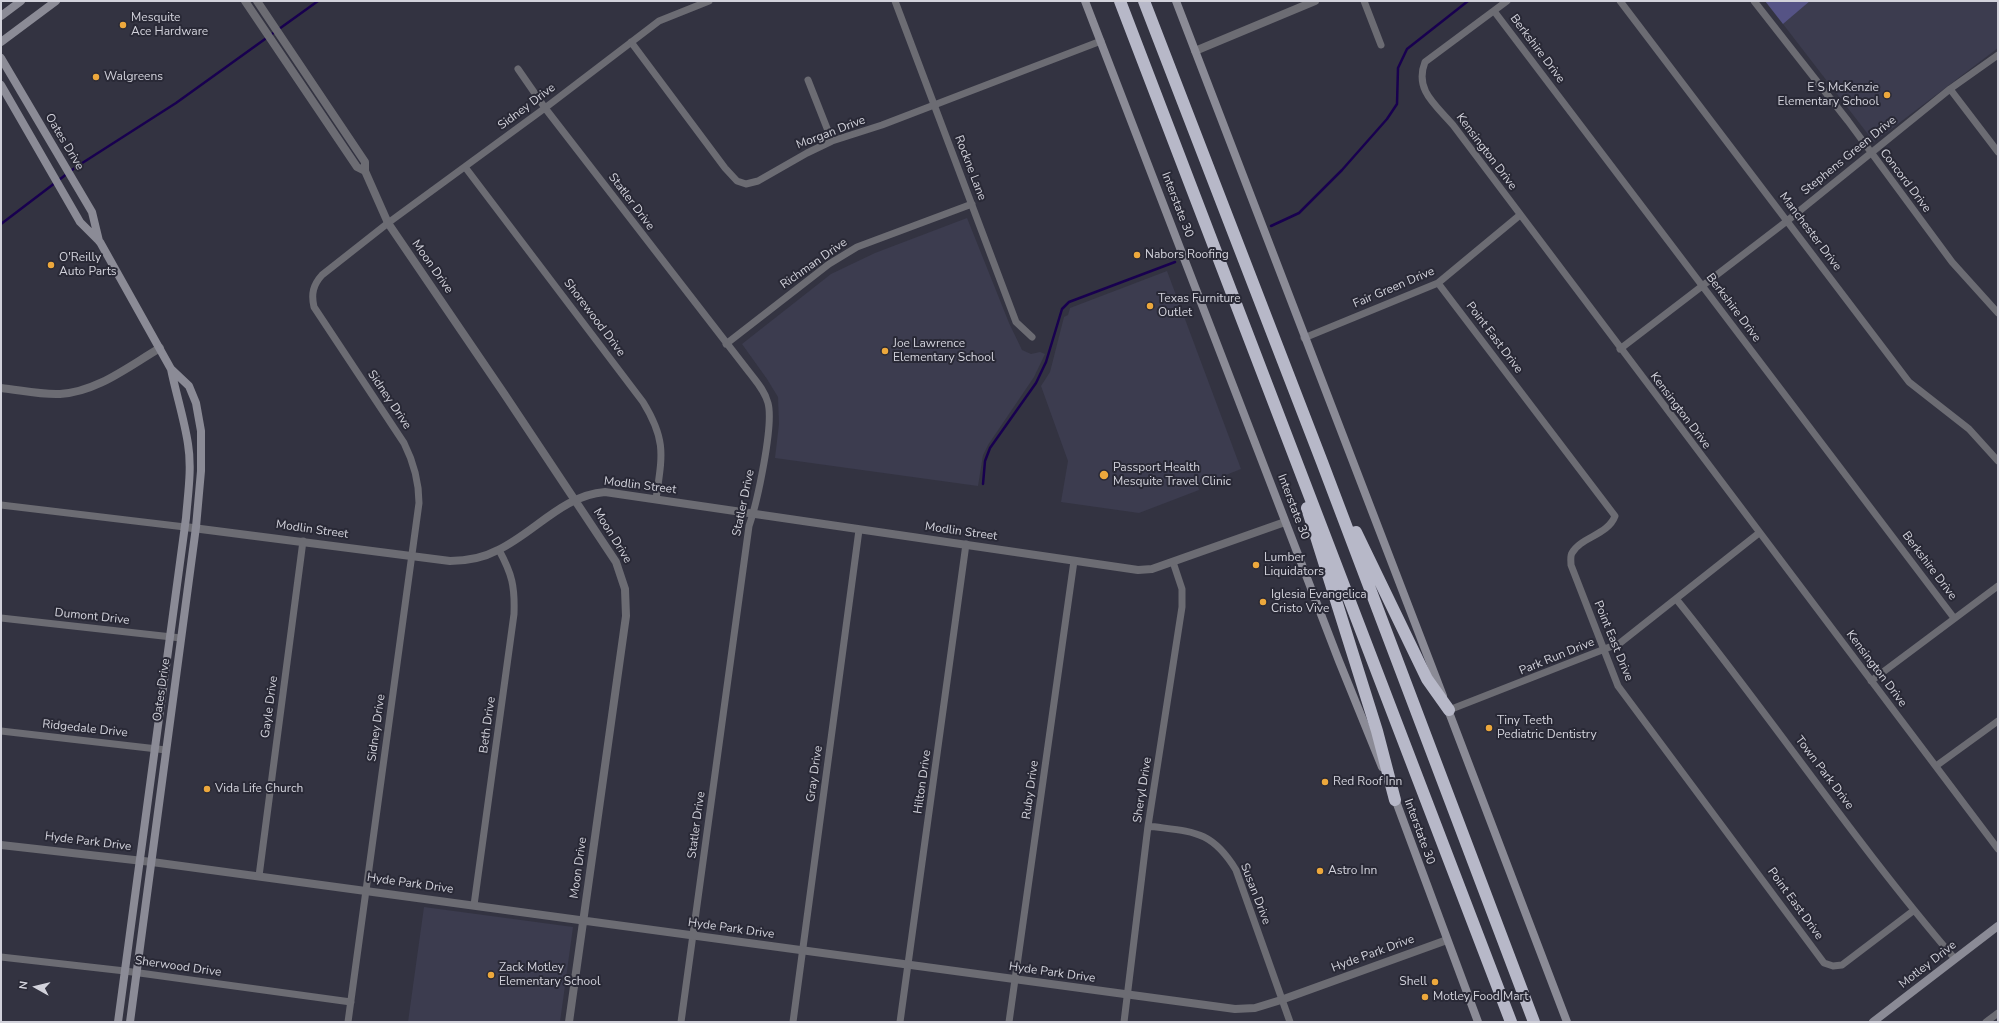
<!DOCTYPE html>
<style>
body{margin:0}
#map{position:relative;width:1999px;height:1023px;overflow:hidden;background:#333341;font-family:"Nunito Sans",sans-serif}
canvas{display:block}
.frame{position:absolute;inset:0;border:2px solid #d2d2db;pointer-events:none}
.north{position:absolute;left:16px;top:967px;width:40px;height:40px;-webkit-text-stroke:3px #292936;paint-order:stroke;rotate:278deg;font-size:11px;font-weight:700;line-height:16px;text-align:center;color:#d2d2db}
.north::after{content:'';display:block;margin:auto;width:14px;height:18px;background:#d2d2db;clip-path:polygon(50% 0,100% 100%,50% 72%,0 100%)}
</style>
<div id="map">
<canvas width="1999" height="1023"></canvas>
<div class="frame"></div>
<div class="north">N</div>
</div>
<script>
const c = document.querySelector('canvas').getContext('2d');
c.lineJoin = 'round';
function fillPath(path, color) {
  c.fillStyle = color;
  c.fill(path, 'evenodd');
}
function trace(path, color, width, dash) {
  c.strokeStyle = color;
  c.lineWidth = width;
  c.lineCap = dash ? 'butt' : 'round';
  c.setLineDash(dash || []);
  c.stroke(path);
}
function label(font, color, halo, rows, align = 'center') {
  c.font = font + ' "Nunito Sans",sans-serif';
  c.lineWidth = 4;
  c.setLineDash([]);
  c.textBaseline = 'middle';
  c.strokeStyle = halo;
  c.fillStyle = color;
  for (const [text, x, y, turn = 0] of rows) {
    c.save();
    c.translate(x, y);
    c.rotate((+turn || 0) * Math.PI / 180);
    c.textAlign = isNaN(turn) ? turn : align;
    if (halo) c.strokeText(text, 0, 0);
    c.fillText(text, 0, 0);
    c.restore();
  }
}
const built = new Path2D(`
 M1810 1H1998V48L1874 142 1783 24Z
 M967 218 1009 323 1022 350 1031 354 1040 352 1045 354 1034 377 988 445 983 455 978 486 775 458 779 424 778 397 767 379 742 344 831 274 875 253Z
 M1167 271 1241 469 1198 486 1199 490 1139 513 1061 502 1068 461 1041 386 1050 372 1064 317 1068 315 1070 308Z
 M424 907 573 927 560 1022H408Z`);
const green = new Path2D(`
 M1765 1H1810L1783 24Z`);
const stream = new Path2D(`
 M1 224 76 167 176 103 318 1
 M1271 226 1299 213 1342 170 1387 119 1397 104 1398 68 1407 49 1468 1
 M983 484 985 461 990 448 1036 383 1046 362 1062 309 1069 302 1175 262`);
const minor = new Path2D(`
 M895 1 1016 322 1032 337
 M1364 1 1381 45
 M1507 1 1425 62C1414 90 1436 105 1453 125L1998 849
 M1620 1 1909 382 1969 429 1998 461
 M1754 1 1848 121 1952 262 1998 313
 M1494 11 1954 618
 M631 42 725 168 737 181 746 184 758 181 807 153 832 141 882 125 1101 41
 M518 69 545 108 749 372C756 381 765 391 768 403 774 425 757 503 749 526L681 1022
 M808 80 832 141
 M1950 89 1998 152
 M465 167 643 402C667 441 662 456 656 499
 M1438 283 1615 516C1608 535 1581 537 1572 553 1570 556 1571 561 1571 565L1618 686 1824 963 1833 966 1842 965 1913 911
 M1304 338 1438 283 1520 215
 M726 344 829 264 857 247 972 204
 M1620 349 1787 221 1950 89 1998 55
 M1 505 185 527
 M1677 600C1772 718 1856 844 1955 959
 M1 618 181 638
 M1871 681 1998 586
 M1449 710 1620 643 1759 533
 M1 731 166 750
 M1936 766 1998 721
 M1148 826C1192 832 1211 829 1236 870L1290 1022
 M259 876 303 541
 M474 905 514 614C515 586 512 574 499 550
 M1 957 125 971 351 1002
 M348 1022 419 503C419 481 414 463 404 443L314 307C311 294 313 285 322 275L388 223 545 108 659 21 709 1
 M793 1022 859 530
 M900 1022 966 544
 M1009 1022 1074 561
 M1124 1022 1148 826 1182 607V589L1173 562
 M1986 1022 1998 1013`);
const tertiary = new Path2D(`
 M245 1 357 167 365 171
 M257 1 365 162V171L388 223 505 395 616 562 625 589 626 616 569 1022
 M1195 51 1315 1
 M1 388C20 390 41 395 60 394 97 392 129 366 160 348
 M185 527 450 561C467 561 483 558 498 550 534 533 563 495 605 492L1138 570 1152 569 1285 522
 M1 845 152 862 1235 1009 1255 1008 1281 1000 1447 940`);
const secondary = new Path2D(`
 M1085 1 1339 661 1382 767
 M1176 1 1443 696
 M1 16 21 1
 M1 42 56 1
 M1 58 92 212 99 241
 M1 85 80 222 100 242 171 369 189 386 196 403 201 431V471L196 527 130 1022
 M1447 707 1567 1022
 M1394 796 1478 1022
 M118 1022 186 518C188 493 192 468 188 444 184 418 176 394 171 369
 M1873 1022 1998 926`);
const motorway = new Path2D(`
 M1120 1 1511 1022
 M1144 1 1322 462 1534 1022
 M1307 508 1377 731 1395 800
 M1356 532 1427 679 1449 710`);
const markers = [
 [123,25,4,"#eda83c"],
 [96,77,4,"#eda83c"],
 [1887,95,4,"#eda83c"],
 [1137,255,4,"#eda83c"],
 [51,265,4,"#eda83c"],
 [1150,306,4,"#eda83c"],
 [885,351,4,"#eda83c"],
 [1104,475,5,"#eda83c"],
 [1256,565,4,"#eda83c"],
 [1263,602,4,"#eda83c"],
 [1489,728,4,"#eda83c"],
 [1325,782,4,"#eda83c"],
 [207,789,4,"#eda83c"],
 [1320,871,4,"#eda83c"],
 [491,975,4,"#eda83c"],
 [1435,982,4,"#eda83c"],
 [1425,997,4,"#eda83c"]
];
const poiNames = [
 ["Mesquite",131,18],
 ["Ace Hardware",131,32],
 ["Walgreens",104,77],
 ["E S McKenzie",1879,88,"right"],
 ["Elementary School",1879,102,"right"],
 ["Nabors Roofing",1145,255],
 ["O'Reilly",59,258],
 ["Auto Parts",59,272],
 ["Texas Furniture",1158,299],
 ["Outlet",1158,313],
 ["Joe Lawrence",893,344],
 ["Elementary School",893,358],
 ["Passport Health",1113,468],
 ["Mesquite Travel Clinic",1113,482],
 ["Lumber",1264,558],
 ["Liquidators",1264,572],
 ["Iglesia Evangelica",1271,595],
 ["Cristo Vive",1271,609],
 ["Tiny Teeth",1497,721],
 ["Pediatric Dentistry",1497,735],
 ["Red Roof Inn",1333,782],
 ["Vida Life Church",215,789],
 ["Astro Inn",1328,871],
 ["Zack Motley",499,968],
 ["Elementary School",499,982],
 ["Shell",1427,982,"right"],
 ["Motley Food Mart",1433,997]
];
const streetNames = [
 ["Berkshire Drive",1537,49,53],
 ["Sidney Drive",527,107,-37],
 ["Morgan Drive",831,133,-21],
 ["Oates Drive",64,142,59],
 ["Kensington Drive",1486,152,53],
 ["Stephens Green Drive",1849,156,-39],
 ["Rockne Lane",970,168,69],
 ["Concord Drive",1905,181,53],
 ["Statler Drive",631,202,53],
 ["Interstate 30",1177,205,69],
 ["Manchester Drive",1810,232,53],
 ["Richman Drive",814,264,-35],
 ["Moon Drive",432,267,55],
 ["Fair Green Drive",1394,288,-23],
 ["Berkshire Drive",1733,308,53],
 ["Shorewood Drive",594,318,53],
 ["Point East Drive",1494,338,53],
 ["Sidney Drive",389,400,56],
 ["Kensington Drive",1680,411,53],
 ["Modlin Street",640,486,7],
 ["Statler Drive",744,503,-78],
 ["Interstate 30",1293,507,69],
 ["Modlin Street",312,530,8],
 ["Modlin Street",961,532,8],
 ["Moon Drive",612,536,58],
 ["Berkshire Drive",1929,566,53],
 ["Dumont Drive",92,617,6],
 ["Point East Drive",1613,641,68],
 ["Park Run Drive",1557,657,-22],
 ["Kensington Drive",1876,669,53],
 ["Oates Drive",162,690,-82],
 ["Gayle Drive",270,707,-82],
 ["Beth Drive",488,725,-82],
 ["Sidney Drive",377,728,-82],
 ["Ridgedale Drive",85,729,6],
 ["Town Park Drive",1824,773,53],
 ["Gray Drive",815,774,-82],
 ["Hilton Drive",923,782,-82],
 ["Ruby Drive",1031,790,-82],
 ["Sheryl Drive",1143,790,-81],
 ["Statler Drive",697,825,-82],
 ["Interstate 30",1419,832,70],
 ["Hyde Park Drive",88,842,7],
 ["Moon Drive",579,868,-82],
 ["Hyde Park Drive",410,884,8],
 ["Susan Drive",1255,894,69],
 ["Point East Drive",1795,904,54],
 ["Hyde Park Drive",731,929,8],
 ["Hyde Park Drive",1373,954,-20],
 ["Motley Drive",1928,965,-38],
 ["Sherwood Drive",178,967,8],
 ["Hyde Park Drive",1052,973,8]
];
fillPath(built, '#3c3c4f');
fillPath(green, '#555385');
trace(stream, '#18004f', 2.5);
trace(minor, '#6c6c73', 7);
trace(tertiary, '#6c6c73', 8);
trace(secondary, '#8b8b96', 8);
trace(motorway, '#b7b8c8', 12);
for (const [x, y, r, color] of markers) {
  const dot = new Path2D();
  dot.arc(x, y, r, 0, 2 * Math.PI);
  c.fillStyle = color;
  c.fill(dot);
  trace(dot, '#292936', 1.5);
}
label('12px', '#d2d2db', '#292936', poiNames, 'left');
label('12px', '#d2d2db', '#292936', streetNames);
</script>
